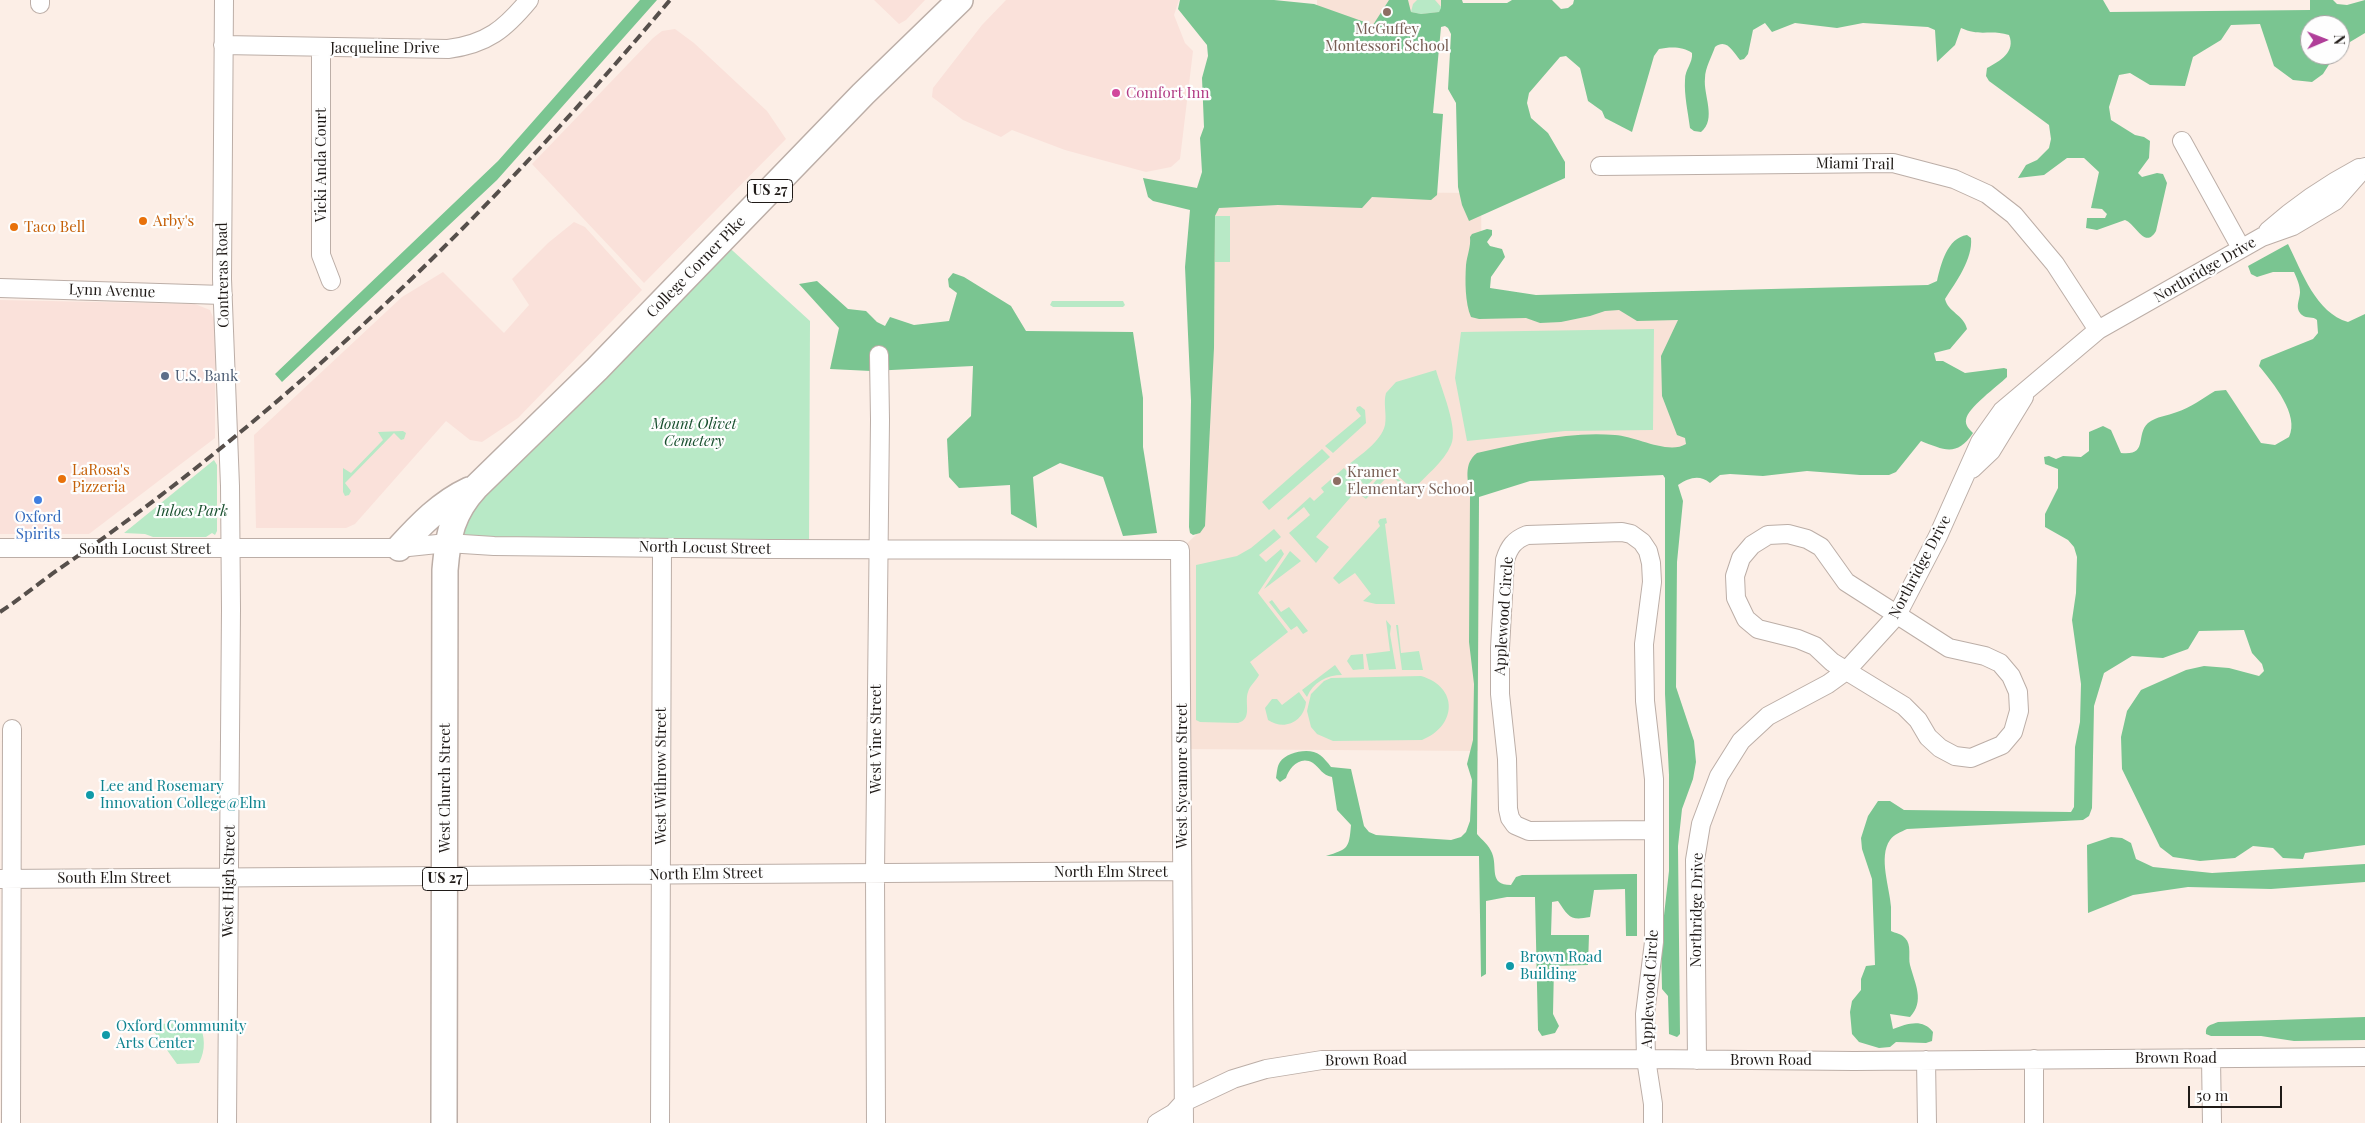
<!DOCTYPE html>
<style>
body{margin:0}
#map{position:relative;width:2365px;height:1123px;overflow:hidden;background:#fceee6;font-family:"Playfair Display",serif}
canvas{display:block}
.north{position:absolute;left:2300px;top:15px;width:50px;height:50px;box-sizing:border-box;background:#fefefe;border:1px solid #a5a3a2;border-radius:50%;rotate:89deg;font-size:14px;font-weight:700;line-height:20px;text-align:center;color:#1f1a17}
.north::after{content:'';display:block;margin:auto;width:18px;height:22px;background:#b03e99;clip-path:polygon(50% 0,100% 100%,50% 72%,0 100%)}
.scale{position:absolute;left:2188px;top:1086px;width:94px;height:22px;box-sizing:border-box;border:2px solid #1f1a17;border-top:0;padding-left:6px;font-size:15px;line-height:18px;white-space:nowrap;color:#1f1a17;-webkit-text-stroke:4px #fefefe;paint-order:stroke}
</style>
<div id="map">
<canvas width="2365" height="1123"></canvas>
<div class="north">N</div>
<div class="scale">50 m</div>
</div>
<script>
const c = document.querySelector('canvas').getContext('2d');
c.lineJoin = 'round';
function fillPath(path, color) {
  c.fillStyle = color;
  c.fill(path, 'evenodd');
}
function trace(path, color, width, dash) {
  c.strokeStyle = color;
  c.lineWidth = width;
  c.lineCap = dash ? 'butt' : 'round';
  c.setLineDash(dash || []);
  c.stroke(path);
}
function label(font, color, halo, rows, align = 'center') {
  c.font = font + ' "Playfair Display",serif';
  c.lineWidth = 4.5;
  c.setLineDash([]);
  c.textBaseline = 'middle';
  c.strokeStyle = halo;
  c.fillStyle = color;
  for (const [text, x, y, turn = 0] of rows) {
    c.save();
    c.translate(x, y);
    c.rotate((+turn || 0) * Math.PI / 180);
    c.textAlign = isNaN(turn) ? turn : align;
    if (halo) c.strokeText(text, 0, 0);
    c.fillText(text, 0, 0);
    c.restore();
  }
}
const commercial = new Path2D(`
 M874 0H925L906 20 899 24Z
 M1006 0H1179L1174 15 1185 43 1193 51 1180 159 1171 167 1146 172 1065 150 1012 130 1001 137 963 120 932 97 933 88 982 25Z
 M675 29 694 43 767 111 786 139 644 283 532 164 653 38 662 31Z
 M574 222 585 227 642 290 518 418 482 442 470 440 446 421 355 524 346 528H256L254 435 402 297 443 272 504 333 529 305 512 279 548 243Z
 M0 300 195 304 210 310 215 322V438L89 534H0Z`);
const built = new Path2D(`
 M1317 0H1458V24L1317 26Z
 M1199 191 1481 193 1482 309 1701 306V461L1479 466 1478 751 1182 749 1180 550 1196 535Z`);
const green = new Path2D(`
 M1417 0H1435L1442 8 1439 12 1421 14 1411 12 1413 4Z
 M1215 216H1230V262H1215Z
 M722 241 810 321 809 549 447 543 450 529Z
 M1123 301 1125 305 1123 307H1053L1050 305 1052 301Z
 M1654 329 1653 430 1565 431 1467 441 1455 378 1461 332Z
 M1436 370C1441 388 1459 429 1451 445 1444 462 1425 476 1413 490 1392 470 1388 463 1366 487L1347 466C1360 455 1381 442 1385 425 1387 414 1383 403 1386 393L1396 382Z
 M1360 406 1365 410 1366 423 1333 453 1325 446 1361 416 1356 410 1357 407Z
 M403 431 406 433 404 439 401 440 394 433 345 483 351 491 349 495 345 496 343 492V468L351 473 383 440 378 432Z
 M1322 449 1330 457 1269 510 1262 502Z
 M214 460 217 465V531L215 535 212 533 206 537H153L145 534 124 533Z
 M1344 468 1364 489 1360 494 1356 491 1316 537 1329 547 1316 563 1289 533 1310 515 1304 507 1288 520 1287 518 1310 497 1314 501 1324 492 1321 488Z
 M1386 474C1395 474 1405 484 1409 492L1390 474 1366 499 1362 496 1379 477Z
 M1386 518 1387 523 1385 524 1395 604H1376L1363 601 1371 594 1355 573 1339 584 1333 578 1380 526 1378 522 1380 519Z
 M1274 529 1281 537 1259 555 1266 562 1281 549 1284 554 1258 593 1288 632 1250 662 1259 675C1256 681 1250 685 1248 692 1244 703 1253 719 1238 723L1200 722 1196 720V565L1237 556 1251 548Z
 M1290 551 1301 561 1264 589Z
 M1272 600 1281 612 1289 607 1308 631 1303 634 1297 626 1291 630 1269 602Z
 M1386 620 1391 626 1390 634 1396 669 1369 670 1366 654 1390 651Z
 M1396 625H1398L1401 653 1419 651 1423 670H1402Z
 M1363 654 1364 669 1353 670 1347 661 1351 655Z
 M1335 665 1342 675C1327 675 1313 682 1307 697L1302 690Z
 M1421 676C1459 687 1457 726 1422 740L1333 741 1317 734 1311 727 1307 711 1311 694 1324 681 1331 678Z
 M1299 692 1306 702C1304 722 1284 731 1268 720L1265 708 1272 699H1277L1282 705Z
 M199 1023C205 1036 206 1050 199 1063L177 1064 152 1029V1024Z`);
const forest = new Path2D(`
 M640 0H657L497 180 282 382 275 374 498 161Z
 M1180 0H1274L1314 4 1373 25 1389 0H1408L1411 12 1421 14 1439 12 1441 8V0H1462L1463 3H1507L1512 0H1552L1561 9 1568 8 1573 4 1574 0H2103L2110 12 2310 10V0H2333L2337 4 2347 5 2365 0V33L2340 48V25H2310V55H2335L2323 74 2312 82 2293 80 2274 66 2260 24 2231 25 2221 40 2193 57 2185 86 2150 85 2130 73 2119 75 2109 107 2111 120 2135 135 2144 137 2150 141 2149 158 2138 173 2142 177 2157 173 2163 174 2167 183 2156 231C2145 250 2136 224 2125 220L2097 230 2086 228 2087 218H2105L2107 214 2102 209 2091 208 2099 172 2084 158H2067L2044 175 2018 178 2026 165 2037 160 2049 148 2051 139 2049 125 1989 81 1986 76 1987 68C2000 61 2016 52 2009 35 1989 29 1981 37 1961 28L1955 45 1937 62 1935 30 1928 27 1863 23 1837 28 1795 23 1772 32 1765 23 1753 30 1748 54 1744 59 1740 60C1733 52 1727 38 1715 47 1712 56 1705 68 1705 78 1703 95 1717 119 1701 132L1694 131 1690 128C1688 112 1684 95 1685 80 1685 69 1693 63 1692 53 1683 46 1669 47 1659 49L1654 56 1632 132 1605 118 1602 111 1588 101 1580 68 1566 56 1560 57 1529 93 1527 103 1531 118 1548 133 1565 162V178L1469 221 1462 205 1458 187 1456 103 1448 89 1451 34 1448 28 1445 26 1441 27 1433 113 1443 114 1437 195 1431 200 1372 197 1362 208 1278 205 1219 208 1215 216 1214 348 1205 526 1200 533 1193 535 1190 533 1189 527 1191 401 1185 267 1190 210 1153 201 1148 197 1143 178 1197 188 1202 172 1200 138 1204 127 1202 78 1208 56 1207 45 1178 9Z
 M1487 229 1492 230V235L1487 242 1490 246 1502 249 1505 257 1491 277 1490 288 1536 295 1928 285 1937 281C1941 264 1947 238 1967 235L1971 238C1973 259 1956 282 1945 299 1948 312 1964 315 1967 329L1950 349 1934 353 1936 361H1943L1965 373 2004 368 2007 369V377C1998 386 1967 408 1966 420 1965 425 1969 429 1973 433 1957 457 1944 450 1921 441L1896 472 1889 475H1860L1807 471 1763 476 1730 474 1720 475 1710 483C1699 474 1689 478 1678 485L1683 501 1677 562 1676 687 1694 741 1696 762 1693 779 1682 809 1678 846 1680 1034 1677 1037 1669 1034 1668 996 1662 989 1661 942 1669 871V775L1665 694V478L1663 475 1530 481 1479 497 1477 834C1482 840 1489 845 1492 853 1498 867 1488 885 1511 885L1516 877 1522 875 1637 874V936H1626L1625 889 1594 890 1590 917C1570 921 1569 917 1558 901L1552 902 1551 935H1589L1588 965 1554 966 1553 1014 1559 1026 1555 1033 1542 1036 1538 1030 1535 897H1507L1486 901V974L1481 977 1479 856H1326C1348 849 1349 849 1351 825L1337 810 1332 777C1322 775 1320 768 1313 763 1300 755 1289 768 1286 778L1280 782 1276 778C1277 773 1277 766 1280 762 1287 752 1310 747 1320 755 1324 758 1328 763 1331 767L1351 769 1364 826 1369 832 1376 835 1451 840 1461 837 1466 832 1470 821 1472 780 1467 764 1473 740 1474 684 1469 642 1470 496C1468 480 1463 464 1477 453 1521 443 1569 431 1615 435 1635 436 1668 455 1686 444L1685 438 1677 435 1662 396 1661 356 1678 320 1637 321 1619 310 1605 311 1590 316 1561 322 1540 323 1526 318 1479 319 1471 317C1465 303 1465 281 1466 265 1467 255 1471 247 1470 237L1472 234Z
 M2288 244C2302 272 2316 313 2348 322L2365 314V845L2305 853 2303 859 2283 858 2273 848 2253 846 2235 858 2200 861 2173 857 2160 847 2122 769 2121 737 2127 711 2141 690 2186 670 2204 666 2229 668 2259 676 2264 671 2262 664 2252 653 2244 630 2199 631 2188 649 2163 658 2132 656 2104 673 2094 706 2092 808 2089 816 2083 820 1907 829C1901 832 1894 834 1890 840 1878 857 1890 888 1891 907 1891 915 1891 923 1891 931 1895 933 1902 934 1905 938 1912 945 1908 957 1910 965 1915 984 1925 1001 1910 1017L1890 1014 1893 1029C1907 1024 1922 1018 1933 1032L1932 1041 1926 1043 1896 1042 1890 1047 1879 1048 1859 1042 1852 1034 1850 1012 1852 1001 1861 990V979L1866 966 1875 965 1872 879 1862 849 1861 838 1868 816 1878 801H1890L1904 810 2071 812 2074 807 2075 747 2080 722 2081 684 2072 620 2076 593 2077 557 2074 547 2068 540 2045 527V514L2058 488V469L2045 464 2044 457 2049 456 2056 459 2063 456 2081 457 2089 451V432L2103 426 2111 430 2121 453C2149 456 2135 435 2148 423 2157 416 2167 416 2177 412 2190 408 2203 398 2215 391L2226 390 2261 443 2275 445 2289 437C2300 415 2273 383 2259 366L2261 360 2313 339 2318 333 2317 320C2313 316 2307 319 2302 315 2294 308 2300 300 2300 292 2300 285 2297 279 2294 272H2273L2257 277 2251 274 2248 266Z
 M953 273 964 277 1011 306 1026 331 1133 332 1143 398V447L1157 533 1123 536 1103 477 1060 463 1033 477 1037 528 1011 514 1010 485 959 488 949 477 947 439 971 416 973 366 871 371 830 369 839 328 799 284 817 281 848 309 866 311 877 322 885 326 890 317 914 325 949 321 957 293 949 287 948 279Z
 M2111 837 2122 838 2131 843 2136 859 2153 867 2212 873 2365 864V882L2271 889 2188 887 2133 895 2088 913 2087 845Z
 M2365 1017V1040L2294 1041 2261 1036H2211L2206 1034C2205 1025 2211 1025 2218 1022Z`);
const minor = new Path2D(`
 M224 0 222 279 230 486 231 609 227 1123
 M40 4V0
 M223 45 448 49C487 44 505 29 529 0
 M321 48V255L331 281
 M2182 141 2241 248
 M1600 166 1893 163 1954 179 1987 194 2014 215 2055 264 2098 330
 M2268 231C2296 206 2325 186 2359 168
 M0 288 223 295
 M1972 469 1991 451 2024 397
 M1788 534 1807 539 1821 547 1846 582 1949 648 1985 656 2000 663 2011 676 2018 692 2019 711 2013 732 2002 745 1971 758 1955 756 1940 748 1928 737 1918 720 1904 706 1832 662 1815 646 1798 639 1758 629 1746 619 1736 598 1735 576 1741 558 1752 545 1768 535Z
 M0 548H399L447 543 494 546 770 549 1180 550 1184 1123
 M0 879 1182 871
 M2211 1058 2212 1123
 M1697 1060 1695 860 1701 824 1719 776 1741 741 1768 716 1828 684 1846 671 1897 615 1938 536 1980 442 2002 411 2098 330 2262 237 2293 226 2335 201 2365 167
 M1926 1060 1927 1123
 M11 1123 12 729
 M660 1123 662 548
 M876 1123 875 872 880 420 879 355
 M1157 1123 1174 1113 1184 1102 1233 1079 1266 1069 1322 1060 1646 1059 1854 1061 2365 1057
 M1653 1123V1104L1646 1059 1645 1014 1654 942V779L1645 701 1644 644 1652 582 1651 563 1648 551 1642 542 1631 534 1622 532 1527 535C1514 540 1509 547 1505 560L1500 648V694L1507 759 1508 809 1510 818 1515 825 1529 831 1653 830
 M2034 1123V1059`);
const highway = new Path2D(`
 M399 548C420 525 441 503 469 490
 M444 1123 445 570C448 535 452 513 476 487L597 369 863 94 960 0`);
const rail = new Path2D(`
 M0 612C20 599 39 583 59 569 287 413 493 212 670 0`);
const markers = [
 [1387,12,5,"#8d6e63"],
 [1116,93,5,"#d1479c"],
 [143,221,5,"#e8710a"],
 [14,227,5,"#e8710a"],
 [165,376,5,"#5c6f8a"],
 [62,479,5,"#e8710a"],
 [1337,481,5,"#8d6e63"],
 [38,500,5,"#3f7fe0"],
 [90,795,5,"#0f9aa8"],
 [1510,966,5,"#0f9aa8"],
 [106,1035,5,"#0f9aa8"]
];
const shields = [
 [770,191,45],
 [445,879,45]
];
const shieldNames = [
 ["US 27",770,191],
 ["US 27",445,879]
];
const educationNames = [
 ["McGuffey",1387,29],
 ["Montessori School",1387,46],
 ["Kramer",1347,472,"left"],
 ["Elementary School",1347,489,"left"]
];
const streetNames = [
 ["Jacqueline Drive",385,48],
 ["Miami Trail",1855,164,1],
 ["Vicki Anda Court",321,165,-90],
 ["College Corner Pike",696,267,-46],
 ["Northridge Drive",2205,270,-30],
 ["Contreras Road",223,275,-91],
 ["Lynn Avenue",112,291,2],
 ["North Locust Street",705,548,1],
 ["South Locust Street",145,549],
 ["Northridge Drive",1920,567,-62],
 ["Applewood Circle",1504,616,-86],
 ["West Vine Street",876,739,-90],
 ["West Withrow Street",661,776,-90],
 ["West Sycamore Street",1182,776,-90],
 ["West Church Street",445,788,-90],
 ["North Elm Street",1111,872],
 ["North Elm Street",706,874,-1],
 ["South Elm Street",114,878],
 ["West High Street",229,881,-89],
 ["Northridge Drive",1697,910,-89],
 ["Applewood Circle",1650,989,-87],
 ["Brown Road",2176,1058],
 ["Brown Road",1366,1060,-1],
 ["Brown Road",1771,1060]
];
const hotelNames = [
 ["Comfort Inn",1126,93]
];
const foodNames = [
 ["Arby's",153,221],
 ["Taco Bell",24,227],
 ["LaRosa's",72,470],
 ["Pizzeria",72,487]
];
const serviceNames = [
 ["U.S. Bank",175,376]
];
const parkNames = [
 ["Mount Olivet",694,424],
 ["Cemetery",694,441],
 ["Inloes Park",192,511]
];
const shopNames = [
 ["Oxford",38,517],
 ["Spirits",38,534]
];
const cultureNames = [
 ["Lee and Rosemary",100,786],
 ["Innovation College@Elm",100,803],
 ["Brown Road",1520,957],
 ["Building",1520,974],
 ["Oxford Community",116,1026],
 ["Arts Center",116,1043]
];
fillPath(commercial, '#fae1da');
fillPath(built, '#f8e2d7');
fillPath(green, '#b8e9c6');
fillPath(forest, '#7ac591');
trace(minor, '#bcaea7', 20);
trace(highway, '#bcaea7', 28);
trace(minor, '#fff', 18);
trace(highway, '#fff', 25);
trace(rail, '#564f4b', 4, [10, 5]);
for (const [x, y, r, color] of markers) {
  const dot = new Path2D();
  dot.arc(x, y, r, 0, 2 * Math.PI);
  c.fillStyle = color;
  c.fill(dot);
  trace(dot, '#fefefe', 2);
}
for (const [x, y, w] of shields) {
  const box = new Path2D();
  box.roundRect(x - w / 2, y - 11.5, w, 23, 4);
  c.fillStyle = '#fefefe';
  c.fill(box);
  trace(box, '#1f1a17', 1);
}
label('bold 14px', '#1f1a17', null, shieldNames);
label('15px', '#785e54', '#fefefe', educationNames);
label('15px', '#1f1a17', '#fefefe', streetNames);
label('15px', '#b23c85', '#fefefe', hotelNames, 'left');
label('15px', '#c56008', '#fefefe', foodNames, 'left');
label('15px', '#4e5e75', '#fefefe', serviceNames, 'left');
label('italic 15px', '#19502f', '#fefefe', parkNames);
label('15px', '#366cbe', '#fefefe', shopNames);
label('15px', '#0d838f', '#fefefe', cultureNames, 'left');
</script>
